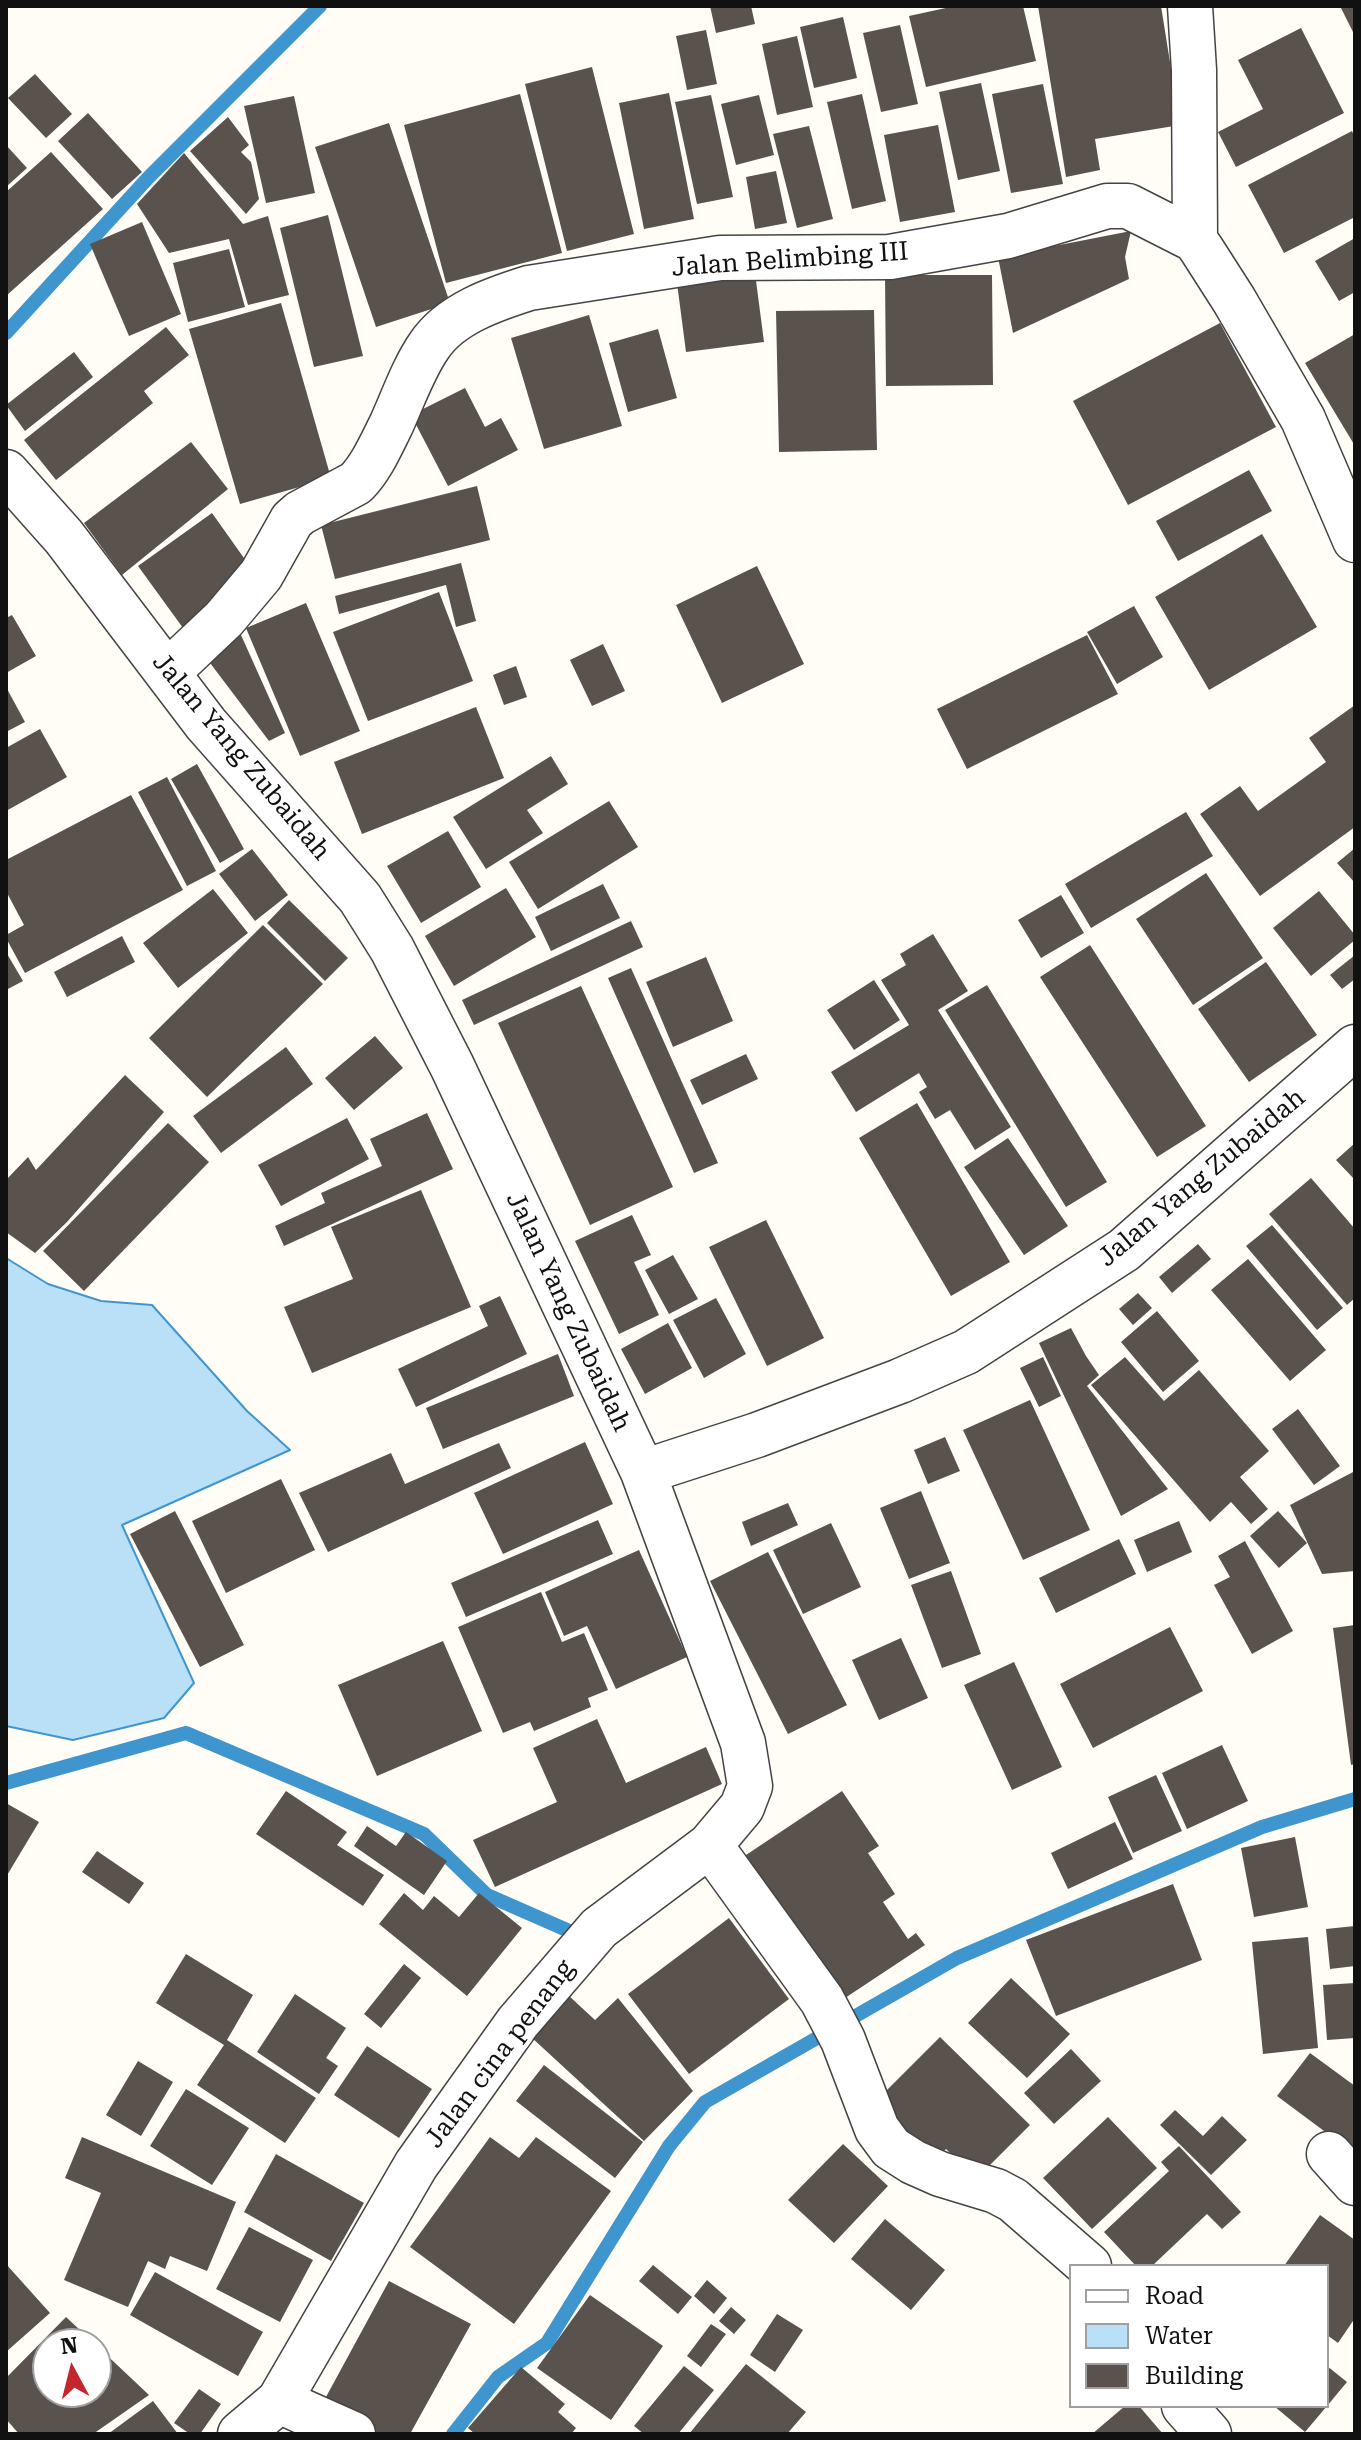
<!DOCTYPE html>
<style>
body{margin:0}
#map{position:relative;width:1361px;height:2440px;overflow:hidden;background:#fffdf5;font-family:"Roboto Serif",serif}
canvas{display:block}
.frame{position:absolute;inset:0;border:8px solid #111;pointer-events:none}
.legend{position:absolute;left:1069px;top:2264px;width:260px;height:144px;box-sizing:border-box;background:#fff;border:2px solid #a0a0a0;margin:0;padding:10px 14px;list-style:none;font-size:24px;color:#111}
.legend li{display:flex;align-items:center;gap:16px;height:40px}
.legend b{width:40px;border:2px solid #a0a0a0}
.north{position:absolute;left:32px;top:2328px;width:80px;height:80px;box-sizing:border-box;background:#fff;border:2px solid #a0a0a0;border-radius:50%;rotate:353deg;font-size:22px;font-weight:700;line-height:32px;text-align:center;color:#111}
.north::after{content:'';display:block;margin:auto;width:28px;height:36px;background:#c4262e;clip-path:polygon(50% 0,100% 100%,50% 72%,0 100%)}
</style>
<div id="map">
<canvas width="1361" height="2440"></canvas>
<div class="frame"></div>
<ul class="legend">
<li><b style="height:10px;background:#fff"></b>Road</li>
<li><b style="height:22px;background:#b9e0f7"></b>Water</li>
<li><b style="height:22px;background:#5a524d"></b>Building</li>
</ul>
<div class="north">N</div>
</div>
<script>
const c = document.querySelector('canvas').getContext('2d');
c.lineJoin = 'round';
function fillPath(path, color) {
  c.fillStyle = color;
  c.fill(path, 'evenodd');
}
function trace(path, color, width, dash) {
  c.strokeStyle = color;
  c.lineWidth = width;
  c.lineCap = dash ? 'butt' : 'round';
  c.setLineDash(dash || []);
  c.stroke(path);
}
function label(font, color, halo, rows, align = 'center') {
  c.font = font + ' "Roboto Serif",serif';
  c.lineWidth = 8;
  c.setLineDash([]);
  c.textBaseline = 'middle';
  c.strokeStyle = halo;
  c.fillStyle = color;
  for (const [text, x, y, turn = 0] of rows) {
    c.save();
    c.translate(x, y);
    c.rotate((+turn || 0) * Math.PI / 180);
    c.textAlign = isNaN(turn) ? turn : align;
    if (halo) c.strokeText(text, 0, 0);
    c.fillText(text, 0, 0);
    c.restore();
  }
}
const water = new Path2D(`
 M6 1258 48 1284 101 1301 152 1305 247 1411 290 1450 122 1525 194 1683 164 1718 73 1740 6 1726Z`);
const stream = new Path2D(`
 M6 333 148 178 320 6
 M6 1783 186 1733 424 1834 487 1895 576 1934
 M453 2434 498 2377 547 2343 669 2146 705 2102 957 1958 1262 1827 1355 1799`);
const building = new Path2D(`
 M710 6H751L755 24 716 33Z
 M955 6H1023L1036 61 926 87 909 16Z
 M1038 6H1161L1180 125 1095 139 1100 170 1066 177Z
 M1340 6H1355V36Z
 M843 17 857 78 814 88 800 27Z
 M900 25 918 104 881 112 863 33Z
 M1301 28 1344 113 1236 167 1218 132 1263 109 1238 60Z
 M706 30 717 84 687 90 676 36Z
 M797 36 813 107 777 115 762 44Z
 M592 67 634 234 567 251 525 84Z
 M35 74 72 114 46 138 8 98Z
 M981 83 1000 171 958 180 939 92Z
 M1043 84 1063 184 1011 193 992 94Z
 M669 93 694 219 644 229 619 103Z
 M520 94 562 253 446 283 404 125Z
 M862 94 886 201 852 209 827 102Z
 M711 95 733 197 697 204 675 102Z
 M759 95 774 155 736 165 721 104Z
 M294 96 315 193 266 203 244 106Z
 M88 113 142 172 112 199 58 141Z
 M228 117 249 145 241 152 251 162 259 199 246 214 190 151Z
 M389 123 450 303 376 327 315 147Z
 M938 125 955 212 900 222 884 135Z
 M809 126 833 219 797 228 773 134Z
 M1352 131 1355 138V217L1284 253 1248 185Z
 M6 145 27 168 6 187Z
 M51 152 103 209 6 296V192Z
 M184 153 243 224 268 216 289 295 248 305 229 239 169 253 137 204Z
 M776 171 787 223 755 229 746 177Z
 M328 215 363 356 314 367 280 228Z
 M142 222 181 314 129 336 90 244Z
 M1131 231 1125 257 1129 279 1013 333 998 257Z
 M1355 238V292L1339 301 1315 261Z
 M229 249 245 307 188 322 173 263Z
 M755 273 764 342 686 352 677 283Z
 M885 275H992L993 385 886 386Z
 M281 303 331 478 240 504 189 329Z
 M874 310 877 450 779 452 776 311Z
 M589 315 622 426 544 449 511 338Z
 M1220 323 1276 427 1128 505 1073 401Z
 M166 327 189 355 144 391 153 403 56 480 24 440Z
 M658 329 677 398 628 412 609 343Z
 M1355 334V446L1305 363Z
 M74 352 93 377 25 431 6 405Z
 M465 388 485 427 501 418 518 450 448 486 411 415Z
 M191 442 228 489 122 575 84 523Z
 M1249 470 1272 511 1178 561 1156 521Z
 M477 486 490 540 335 579 321 525Z
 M212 513 256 575 183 628 138 566Z
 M1262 534 1317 627 1209 690 1155 597Z
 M461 563 476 621 456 627 446 585 339 614 335 596Z
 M757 566 804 664 722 703 676 605Z
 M439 592 473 681 368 721 333 632Z
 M306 603 360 731 300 756 246 628Z
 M1134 606 1163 657 1117 684 1087 632Z
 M12 615 36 656 6 673V618Z
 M241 635 285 733 269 741 201 651Z
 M1087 635 1118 694 967 769 937 709Z
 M603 644 625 691 592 706 570 660Z
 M516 666 527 697 504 705 493 675Z
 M6 687 25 722 6 732Z
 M1355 705V827L1260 896 1200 814 1240 786 1258 811 1326 762 1309 738Z
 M476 707 504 778 362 834 334 762Z
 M40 729 67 777 6 811V748Z
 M551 756 568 784 527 810 543 833 486 869 453 817Z
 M197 764 244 849 220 863 171 779Z
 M167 777 216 871 187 886 138 792Z
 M131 795 183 890 25 973 6 938V935L24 925 6 891V860Z
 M609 801 638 847 538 909 509 862Z
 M1186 812 1213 856 1091 928 1065 884Z
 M448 831 481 887 421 923 387 866Z
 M1355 848V883L1337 863Z
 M252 849 288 895 255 921 219 874Z
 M1206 873 1263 958 1193 1005 1136 919Z
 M603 884 620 918 551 951 535 917Z
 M506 888 536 937 454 986 425 936Z
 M213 889 248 933 178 988 143 943Z
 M1319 891 1355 935V940L1311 976 1273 928Z
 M1061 895 1084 933 1041 958 1018 920Z
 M289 900 348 958 325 981 267 923Z
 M631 921 643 947 474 1025 462 1000Z
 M263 925 323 984 207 1097 149 1038Z
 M933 934 968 991 938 1010 1011 1127 975 1150 950 1110 935 1119 919 1092 927 1087 919 1073 856 1112 831 1072 909 1025 881 980 906 965 900 954Z
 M122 936 135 962 67 997 54 972Z
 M1090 945 1206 1126 1157 1157 1040 977Z
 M6 952 23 981 6 990Z
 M1355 955V979L1342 989 1330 975Z
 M706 957 733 1021 673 1047 646 982Z
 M1266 962 1317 1035 1249 1082 1198 1009Z
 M631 968 718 1163 694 1173 608 978Z
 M874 980 900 1020 854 1050 827 1010Z
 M987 985 1107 1182 1066 1207 945 1010Z
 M581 986 673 1187 590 1225 498 1023Z
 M375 1036 403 1068 354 1110 325 1078Z
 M286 1047 313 1084 221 1153 193 1116Z
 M746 1054 758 1079 702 1105 690 1080Z
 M125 1075 164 1112 67 1222 35 1253 6 1232V1180L28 1157 36 1170Z
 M917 1103 1010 1262 951 1296 859 1138Z
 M427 1113 453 1169 284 1246 275 1226 325 1203 321 1193 382 1166 370 1139Z
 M347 1118 369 1159 281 1206 258 1165Z
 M168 1123 209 1162 84 1291 43 1251Z
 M1008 1138 1068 1226 1024 1255 964 1167Z
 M1355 1143V1180L1336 1160Z
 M1311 1178 1355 1229V1298L1347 1305 1269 1214Z
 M421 1190 471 1307 312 1373 284 1307 353 1279 331 1227Z
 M632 1215 651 1255 634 1262 659 1315 619 1334 575 1241Z
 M766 1220 824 1338 767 1366 709 1247Z
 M1272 1225 1343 1308 1317 1330 1246 1246Z
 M1198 1244 1211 1259 1172 1293 1159 1277Z
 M673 1255 698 1299 669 1314 645 1270Z
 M1248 1259 1326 1350 1290 1381 1211 1290Z
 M1138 1293 1152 1308 1133 1325 1119 1309Z
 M500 1296 527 1354 416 1407 398 1369 488 1326 479 1306Z
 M716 1298 746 1354 704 1378 673 1320Z
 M1157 1311 1199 1361 1163 1392 1121 1342Z
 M668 1323 692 1368 645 1394 621 1349Z
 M1071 1328 1086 1356 1099 1375 1087 1386 1168 1489 1121 1516 1039 1343Z
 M558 1354 574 1396 443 1449 426 1408Z
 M1043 1357 1061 1396 1039 1407 1020 1368Z
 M1125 1357 1164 1401 1199 1370 1269 1451 1240 1477 1268 1509 1251 1524 1231 1502 1210 1522 1091 1385Z
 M1030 1400 1090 1530 1023 1560 963 1430Z
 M1298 1409 1340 1466 1314 1485 1272 1429Z
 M945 1437 960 1471 928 1484 914 1450Z
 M585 1442 613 1504 503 1554 474 1493Z
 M499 1443 511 1468 328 1552 299 1493 391 1453 405 1484Z
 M1355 1471V1571L1322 1574 1290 1505Z
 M281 1479 315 1550 226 1593 192 1521Z
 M921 1491 950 1563 909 1579 880 1508Z
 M788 1503 798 1525 751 1546 742 1522Z
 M175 1511 244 1645 200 1667 130 1534Z
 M1278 1511 1307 1543 1279 1568 1250 1536Z
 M598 1520 613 1554 466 1617 451 1583Z
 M1179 1521 1192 1552 1147 1572 1134 1540Z
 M831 1523 861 1587 803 1614 773 1550Z
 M1119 1539 1136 1574 1056 1613 1039 1578Z
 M1245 1541 1293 1631 1252 1654 1214 1585 1230 1577 1218 1556Z
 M639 1550 687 1657 616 1689 587 1626 564 1636 545 1592Z
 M768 1552 847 1705 788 1734 710 1581Z
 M951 1571 981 1654 942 1668 911 1585Z
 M541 1592 562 1642 584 1633 608 1690 588 1698 591 1707 534 1731 530 1722 503 1733 458 1627Z
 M1355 1625V1764L1351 1765 1333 1628Z
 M1170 1627 1203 1691 1093 1748 1060 1684Z
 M901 1638 928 1698 879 1720 852 1660Z
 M443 1641 482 1731 377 1776 338 1685Z
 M1014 1662 1062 1767 1012 1790 964 1685Z
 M597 1719 626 1783 706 1747 722 1784 495 1887 473 1840 557 1802 533 1748Z
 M1222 1745 1248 1801 1187 1829 1162 1773Z
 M1156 1775 1182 1831 1133 1853 1108 1797Z
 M286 1791 347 1832 337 1845 384 1875 363 1906 256 1834Z
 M842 1791 879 1846 868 1853 895 1894 883 1902 908 1939 916 1933 925 1945 836 2004 740 1859Z
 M6 1803 39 1822 6 1877Z
 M1115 1822 1133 1859 1068 1889 1051 1853Z
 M367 1826 396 1846 406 1832 447 1861 424 1895 354 1846Z
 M1295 1837 1308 1907 1254 1917 1241 1848Z
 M97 1851 144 1883 129 1904 82 1872Z
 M1173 1884 1202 1960 1056 2016 1026 1940Z
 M404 1893 423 1910 434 1896 459 1917 479 1893 522 1928 467 1996 379 1924Z
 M729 1918 789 1999 689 2074 628 1994Z
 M1355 1926V1966L1330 1969 1326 1929Z
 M1308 1937 1318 2048 1263 2054 1252 1942Z
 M186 1954 253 1995 227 2040 316 2098 285 2143 197 2085 224 2045 156 2003Z
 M404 1964 421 1978 381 2028 364 2014Z
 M1011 1978 1070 2034 1027 2078 968 2023Z
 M1355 1983V2038L1327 2040 1323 1985Z
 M295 1994 346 2028 326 2058 338 2066 319 2094 257 2052Z
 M567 1994 595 2020 618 1998 693 2091 644 2141 531 2037Z
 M940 2037 1030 2125 976 2179 946 2149 931 2163 872 2105Z
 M367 2046 432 2089 399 2138 334 2095Z
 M1071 2049 1101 2081 1054 2124 1024 2093Z
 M1310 2053 1355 2086V2154L1277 2096Z
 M138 2061 173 2082 141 2136 106 2115Z
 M544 2065 643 2142 615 2178 516 2101Z
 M186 2089 249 2128 212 2185 150 2146Z
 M1175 2110 1203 2136 1222 2116 1247 2140 1211 2175 1160 2125Z
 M1108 2117 1157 2168 1092 2229 1043 2178Z
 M82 2137 236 2202 207 2271 170 2256 165 2269 148 2261 128 2307 64 2280 101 2193 65 2178Z
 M490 2137 519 2158 536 2137 611 2191 514 2324 410 2247Z
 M843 2144 888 2186 834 2243 788 2200Z
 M1179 2146 1241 2212 1222 2229 1207 2214 1152 2266H1136L1104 2232 1169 2171 1161 2162Z
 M276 2154 364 2203 331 2261 244 2212Z
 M1320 2215 1355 2240V2318L1338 2343 1327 2335V2266H1284Z
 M885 2219 945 2270 911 2310 851 2259Z
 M249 2227 313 2260 280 2322 216 2289Z
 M6 2264 50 2313 6 2352Z
 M653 2265 692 2297 678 2314 639 2281Z
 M155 2272 263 2332 238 2376 130 2315Z
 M707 2280 727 2298 714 2314 694 2296Z
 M389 2281 471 2324 410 2434H368L320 2408Z
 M590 2295 663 2346 611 2420 537 2368Z
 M731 2307 746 2320 734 2334 719 2321Z
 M777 2314 803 2330 775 2372 750 2355Z
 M66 2317 95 2344H48V2392H96V2345L149 2395 93 2434H19L6 2419V2378Z
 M711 2324 726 2334 701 2367 687 2356Z
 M746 2364 806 2412 787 2434H689Z
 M684 2366 714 2390 678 2434H644L634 2426Z
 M1327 2366 1347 2382 1327 2406Z
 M521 2367 565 2404 558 2412 576 2428 571 2434H475L468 2428Z
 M199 2389 221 2404 200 2434H190L174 2423Z
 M153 2401 178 2434H108Z
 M1125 2406H1139L1163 2434H1092Z
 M1274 2406H1327L1305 2432Z`);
const minor = new Path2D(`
 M1190 6 1194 70 1195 240
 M6 472 64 537 206 724 360 898 392 949 452 1066 643 1472 757 1435 900 1381 966 1352 1124 1250 1355 1047
 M168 672 224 619 261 575 292 520 300 513 356 483C371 468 381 445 391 425 403 399 413 369 429 346 450 314 494 299 529 288L720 258 890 257 1008 236 1107 206H1128L1195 240 1202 250 1234 300 1303 419 1355 540
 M710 1845 822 2000 843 2040 877 2129 891 2148 913 2162 940 2174 996 2191 1013 2200 1089 2266
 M1329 2154 1355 2183
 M279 2401 353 2434
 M1184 2406 1209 2434
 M240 2434 279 2401 416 2165 518 2022 599 1928 710 1845 742 1807 750 1786 743 1743 643 1472`);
const streetNames = [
 ["Jalan Belimbing III",790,260,-4],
 ["Jalan Yang Zubaidah",241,757,50],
 ["Jalan Yang Zubaidah",1202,1178,-40],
 ["Jalan Yang Zubaidah",568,1312,65],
 ["Jalan cina penang",500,2054,-53]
];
fillPath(water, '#b9e0f7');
trace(water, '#3f96cf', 2);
trace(stream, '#3f96cf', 14);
fillPath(building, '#5a524d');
trace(minor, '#444', 47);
trace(minor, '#fff', 44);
label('26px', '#111', '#fff', streetNames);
</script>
